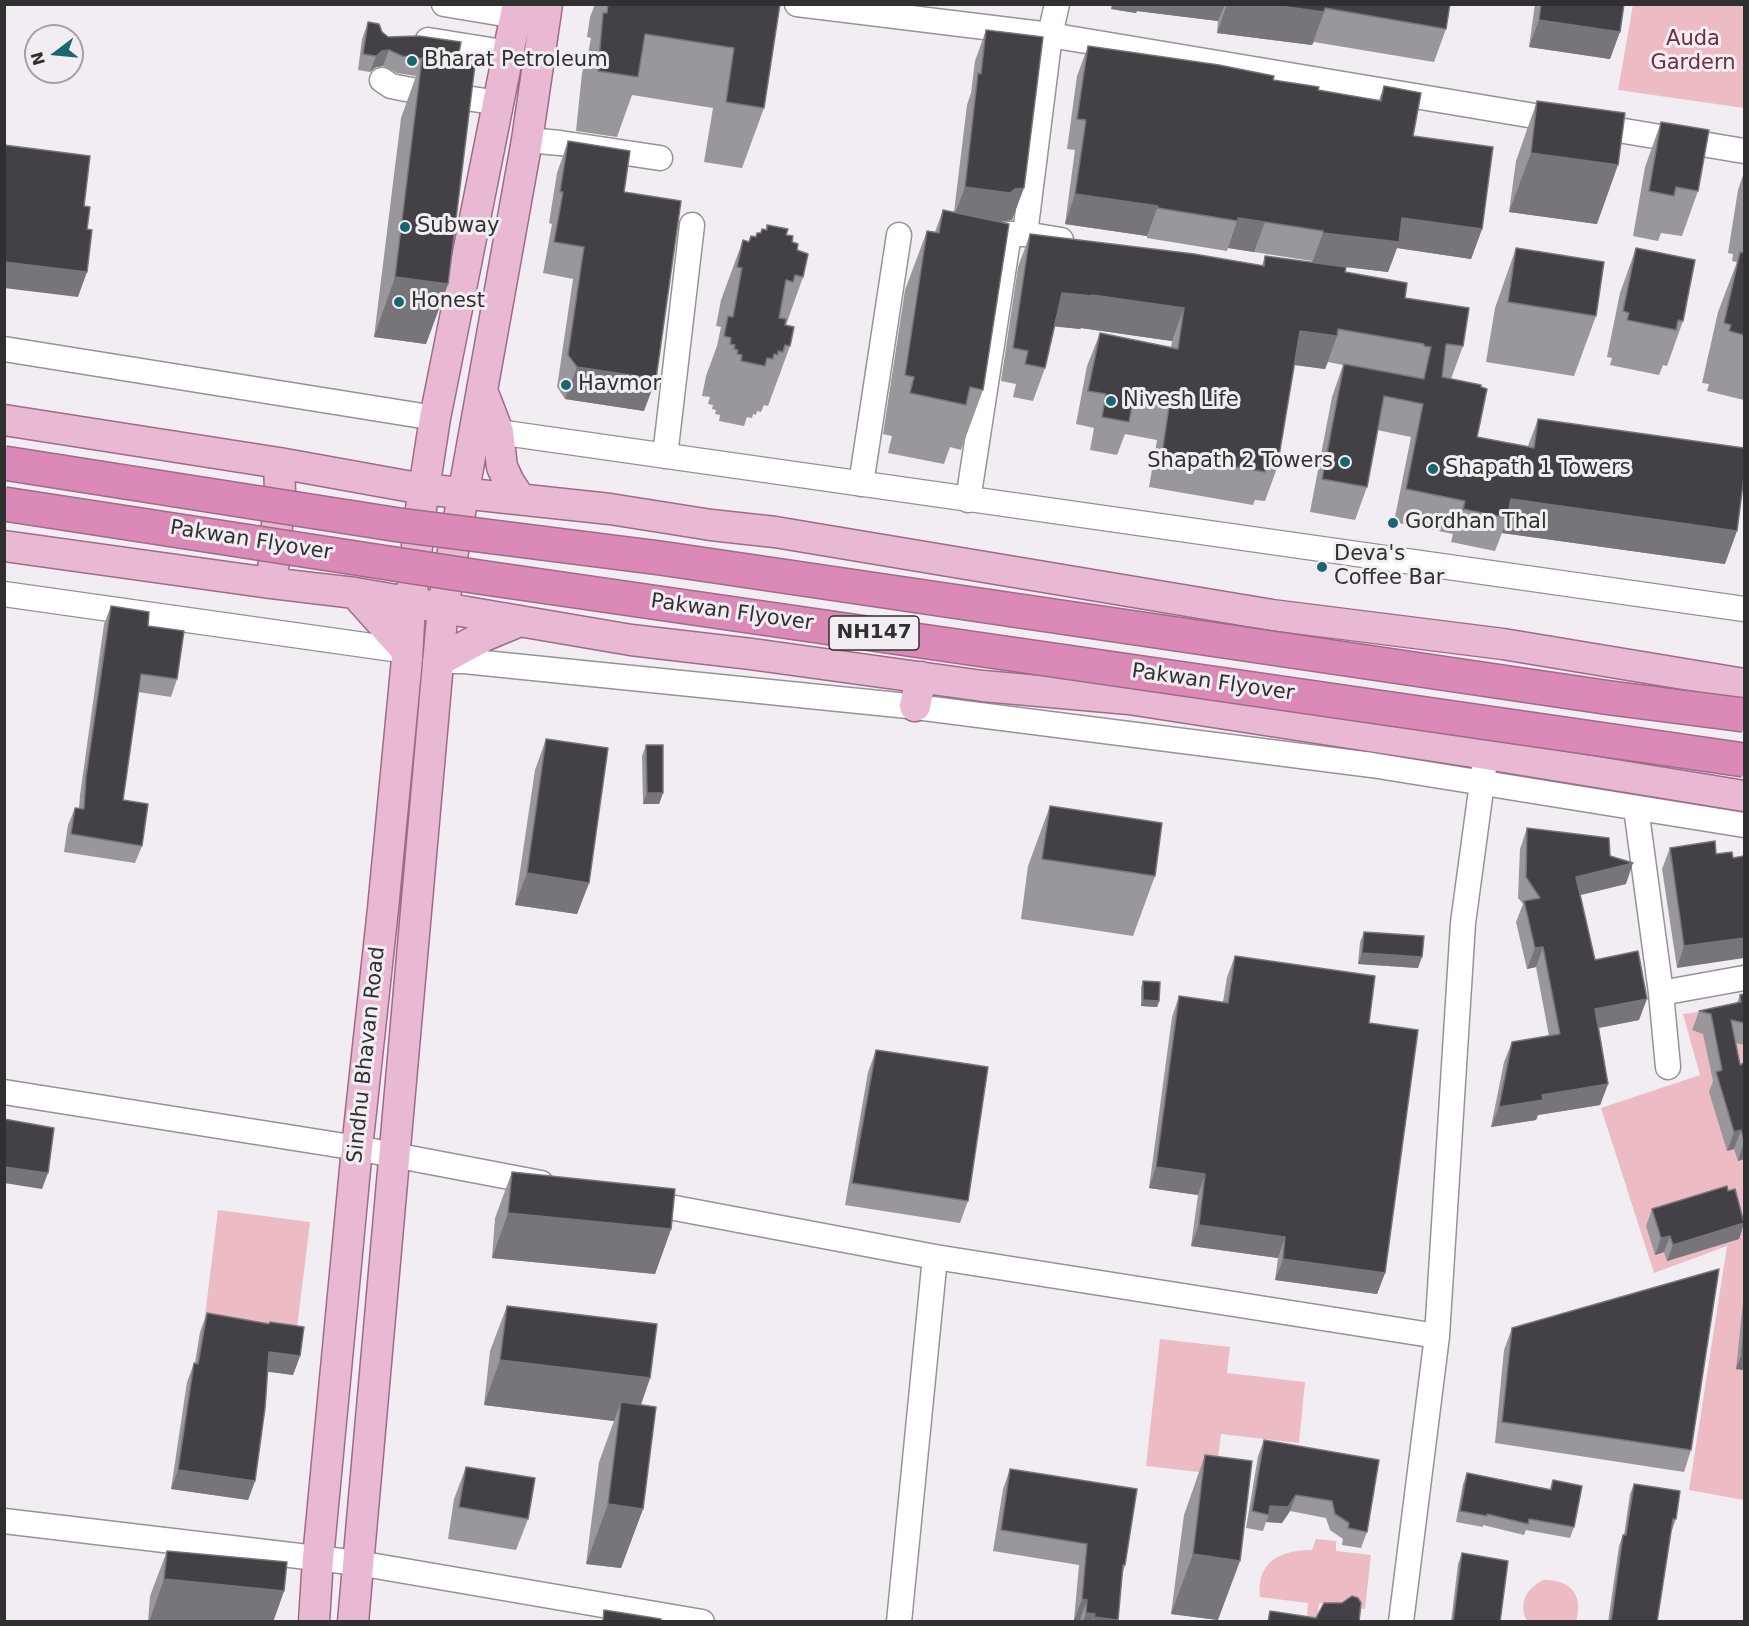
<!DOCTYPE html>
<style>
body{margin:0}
#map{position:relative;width:1749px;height:1626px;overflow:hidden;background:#f1edf2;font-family:"DejaVu Sans",sans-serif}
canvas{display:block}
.frame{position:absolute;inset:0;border:6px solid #313031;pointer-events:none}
.north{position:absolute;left:24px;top:24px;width:60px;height:60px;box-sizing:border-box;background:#f1edf2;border:2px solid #a4a1a5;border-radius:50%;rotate:254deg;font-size:16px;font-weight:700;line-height:24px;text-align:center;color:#313031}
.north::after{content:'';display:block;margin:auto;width:21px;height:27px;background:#1b6571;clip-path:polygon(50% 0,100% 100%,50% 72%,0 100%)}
</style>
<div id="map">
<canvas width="1749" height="1626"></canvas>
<div class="frame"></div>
<div class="north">N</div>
</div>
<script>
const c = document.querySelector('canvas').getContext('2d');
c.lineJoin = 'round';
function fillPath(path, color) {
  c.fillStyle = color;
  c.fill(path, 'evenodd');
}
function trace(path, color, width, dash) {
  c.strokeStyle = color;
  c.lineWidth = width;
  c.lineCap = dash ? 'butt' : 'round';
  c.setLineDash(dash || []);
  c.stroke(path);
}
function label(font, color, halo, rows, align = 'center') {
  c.font = font + ' "DejaVu Sans",sans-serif';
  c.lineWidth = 6;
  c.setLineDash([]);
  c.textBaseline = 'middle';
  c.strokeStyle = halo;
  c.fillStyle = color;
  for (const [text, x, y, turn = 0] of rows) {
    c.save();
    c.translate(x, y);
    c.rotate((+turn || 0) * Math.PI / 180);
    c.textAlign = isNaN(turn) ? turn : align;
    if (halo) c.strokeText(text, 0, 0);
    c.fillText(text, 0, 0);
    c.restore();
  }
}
const green = new Path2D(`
 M1633 5H1744V108L1618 90Z
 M1744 1006V1500L1689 1490 1727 1246 1654 1273 1601 1108 1700 1075 1683 1014Z
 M218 1210 310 1222 296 1336 204 1324Z
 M1160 1339 1230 1347 1227 1373 1305 1382 1299 1443 1221 1434 1216 1474 1146 1466Z
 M1316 1539 1336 1541V1551L1371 1555 1365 1609 1319 1603 1317 1619 1307 1618 1308 1603 1260 1597C1256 1561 1281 1550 1312 1550Z
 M1543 1580C1570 1579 1584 1595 1576 1621H1527C1518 1603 1526 1589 1543 1580Z`);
const minor = new Path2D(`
 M444 4 534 19
 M797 4 1050 35 1744 151
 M1057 4 1050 35 1025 234 1061 240
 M428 40 509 53
 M382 80 391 86 406 89 499 103
 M527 140 560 143 660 158
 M4 349 435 418
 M498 432 1744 609
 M665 456 692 225
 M861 484 899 235
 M968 500 1009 234H1025
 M4 594 407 651
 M438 661H464L908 706 1372 765 1744 825
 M1636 808 1661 993 1668 1067
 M1661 993 1744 978
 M4 1092 357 1148 541 1183
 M643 1202 935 1257 1437 1336 1401 1622
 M1437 1336 1463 923 1484 768
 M4 1521 358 1563 702 1622
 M899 1622 935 1257`);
const major = new Path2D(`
 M483 393 498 432 502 467 509 482 520 499
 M4 420 279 463 423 489 610 509 711 525 775 532 1272 615 1503 644 1744 684
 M4 546 270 583 355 593 631 640 751 654 983 686 1129 699 1486 754 1744 796
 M273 571 280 491 279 463
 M355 593 407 651
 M438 661 484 636 520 621
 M915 706 921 677
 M314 1622 318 1558 357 1148 383 909 407 659 410 604 416 564 418 528 435 418 518 4
 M353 1622 443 607 527 140 547 4`);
const highwayBridge = new Path2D(`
 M4 463 399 525 660 558 1611 698 1744 715
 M4 504 479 577 1744 760`);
const wall = new Path2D(`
 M595 4H780L764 108 742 168 704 162 713 108 632 95 617 137 576 131 582 73 588 54 591 38 587 37 590 17Z
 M1112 4H1450L1446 29 1434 62 1314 42 1312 45 1217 33 1218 21 1137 11 1136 13 1111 9Z
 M1535 4H1624L1610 59 1529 47Z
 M368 22 388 37 457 63 448 284 426 344 374 337 401 118 416 76 397 73 383 66 376 67 370 72 358 70 362 39Z
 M986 30 1012 220 1002 222 983 390 961 450 950 447 944 464 888 453 892 436 883 434 905 290 927 231 935 232 943 210 954 212 967 105 971 93 975 61Z
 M1088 46 1273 80 1318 90 1379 100 1384 86 1413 136 1482 229 1471 259 1397 248 1388 272 1346 267 1345 272 1405 298 1463 346 1451 379 1477 437 1528 446 1538 419 1725 564 1502 533 1495 551 1451 542 1453 534 1394 522 1411 437 1377 430 1367 487 1355 520 1310 512 1332 397 1343 365 1328 362 1325 369 1294 365 1277 468 1265 501 1255 500 1253 505 1149 487 1157 440 1125 434 1117 455 1090 450 1094 428 1076 424 1087 366 1100 333 1171 347 1172 341 1081 328 1080 329 1054 326 1045 368 1033 401 1013 397 1016 384 1001 381 1018 267 1030 234 1262 266 1265 256 1312 262V261L1254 252 1228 248 1227 251 1147 238V236L1065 224 1075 150 1067 149 1077 76Z
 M1537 101 1597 224 1509 212 1516 161Z
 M1661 122 1698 191 1682 236 1661 233 1658 241 1633 236 1645 167Z
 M568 141 624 192 644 411 565 399 557 387 573 279 543 273 552 224 549 223 557 173Z
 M1744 172V400L1707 391 1709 384 1702 383 1718 312 1737 262 1732 261 1733 254 1728 253 1738 190Z
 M767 225 786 235 792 242 797 250 803 277 786 325 790 346 768 406 764 405 761 412 757 411 756 415 753 414 752 418 747 417 744 426 719 421 720 415 715 414 716 410 712 409 713 405 708 404 710 397 702 396 706 376 717 346 721 327 716 326 721 300 743 240 749 242 751 236 755 237 757 233H760L762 229 766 230Z
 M1516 248 1596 316 1574 376 1486 362 1495 308Z
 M1636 248 1683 321 1667 366 1663 365 1659 375 1610 365 1612 358 1607 357 1620 293Z
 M111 606 148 626 177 679 171 697 138 692 123 800 142 846 135 863 64 852 68 825 75 808H79L80 795 104 624Z
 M546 739 589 883 577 914 515 905 535 770Z
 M646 745 663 793 659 804H643L642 756Z
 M1050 806 1155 876 1133 936 1021 919 1028 866Z
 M1527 828 1610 856 1626 884 1580 895 1595 960 1639 1020 1599 1028 1608 1084 1600 1105 1538 1115 1536 1120 1491 1127 1504 1062 1512 1042 1549 1036 1536 967 1527 969 1516 922 1523 904 1518 898 1520 849Z
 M1670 848 1716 854 1733 858 1677 968 1662 869Z
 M1364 932 1418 968 1358 964 1360 942Z
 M1235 956 1369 1023 1385 1273 1377 1294 1275 1280 1278 1258 1191 1246 1198 1195 1149 1188 1172 1017 1179 996 1223 1002 1227 977Z
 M1143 981 1159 1001 1157 1007 1141 1006V987Z
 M1744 994V1045L1736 1043 1740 1065H1744V1159L1738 1161 1734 1149 1727 1151 1709 1092 1713 1081 1703 1034 1692 1030 1699 1011 1737 1003 1740 995Z
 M876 1050 968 1201 960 1223 845 1205 868 1072Z
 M512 1172 671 1229 655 1274 492 1258 495 1218Z
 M1728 1191 1744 1221V1224L1739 1239 1667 1261 1664 1252 1655 1255 1646 1226 1652 1209Z
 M1744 1292V1370L1736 1369Z
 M507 1306 650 1378 641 1405 643 1509 621 1568 586 1564 599 1462 614 1421 484 1405 490 1351Z
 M207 1313 300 1356 293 1375 267 1371 255 1481 248 1500 171 1489 187 1382 194 1363H195L200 1332Z
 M1512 1328 1691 1450 1684 1472 1495 1443 1504 1350Z
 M1264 1440 1367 1532 1361 1548 1342 1545 1343 1539 1330 1530 1326 1518 1290 1511 1282 1523 1266 1522 1263 1531 1246 1528 1258 1456Z
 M1205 1455 1218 1620 1171 1614 1184 1515Z
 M466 1467 528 1519 516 1550 448 1539 454 1499Z
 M1010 1469 1125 1565 1122 1576 1117 1622H1080V1620H1074L1079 1565 993 1551 1003 1489Z
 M1467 1473 1550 1489 1553 1480 1574 1527 1570 1538 1526 1530 1524 1535 1483 1525V1527L1456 1522 1463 1484Z
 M1634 1484 1676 1519 1672 1530H1671L1657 1622H1608L1619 1546 1623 1535H1624L1630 1494Z
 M167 1551 284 1591 273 1622H148L150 1596Z
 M1462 1553 1500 1622H1451L1458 1564Z`);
const shadedWall = new Path2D(`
 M1113 4H1225L1218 21 1137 11 1136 13 1111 9Z
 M1227 4H1265L1324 12 1312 45 1217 33Z
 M1539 20 1620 32 1610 59 1529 47Z
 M389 50 383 66 376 67 370 72 376 56 382 51Z
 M1531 153 1618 165 1597 224 1509 212Z
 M965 187 1015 189 1024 188 1012 220 1003 221 998 225 953 219Z
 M1075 194 1158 206 1147 236 1065 224Z
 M1238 218 1265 222 1254 252 1228 248Z
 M1402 218 1482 229 1471 259 1397 248 1388 272 1312 263 1323 233Z
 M4 262 87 272 78 297 4 288Z
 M395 277 448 284 426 344 374 337Z
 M1062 293 1092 295 1184 308 1172 341 1081 328 1080 329 1050 326Z
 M1300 331 1337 336 1325 369 1288 364Z
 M577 367 656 379 644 411 565 399Z
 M1511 499 1737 531 1725 564 1502 533 1507 518Z
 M647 793H663L659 804H643Z
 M1633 863 1626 884 1568 898 1576 877Z
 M527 873 589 883 577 914 515 905Z
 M1744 938V958L1677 968 1684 946Z
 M1543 947 1536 967 1527 969 1535 948Z
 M1362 953 1422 957 1418 968 1358 964Z
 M1647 999 1639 1020 1588 1030 1595 1009Z
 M1143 1000 1159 1001 1157 1007 1141 1006Z
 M1608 1084 1600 1105 1538 1115 1536 1120 1491 1127 1499 1107 1542 1095Z
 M1741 1130 1734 1149 1727 1151 1734 1132Z
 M1744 1142V1159L1738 1161Z
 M4 1167 48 1173 42 1189 4 1183Z
 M1156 1167 1205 1174 1198 1195 1149 1188Z
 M508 1213 671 1229 655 1274 492 1258Z
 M1744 1223 1739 1239 1667 1261 1673 1245Z
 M1199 1225 1285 1237 1278 1258 1191 1246Z
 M1670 1236 1664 1252 1655 1255 1661 1238Z
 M1283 1259 1385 1273 1377 1294 1275 1280Z
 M269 1352 300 1356 293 1375 262 1371Z
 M1742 1353H1744V1370L1736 1369Z
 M500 1360 650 1378 634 1424 621 1402 614 1421 484 1405Z
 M178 1470 255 1481 248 1500 171 1489Z
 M1296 1495 1290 1511 1282 1523 1266 1522 1269 1515 1270 1506Z
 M608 1504 643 1509 621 1568 586 1564Z
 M1193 1554 1240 1561 1218 1620 1171 1614Z
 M164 1579 284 1591 273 1622H149Z
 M1082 1599 1087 1600 1080 1620H1074Z
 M1086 1613 1095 1614 1092 1622H1083Z
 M1094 1617 1118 1620 1117 1622H1093Z`);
const building = new Path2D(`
 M608 4H780L764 108 726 102 734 48 645 34 638 77 598 71 603 13H607Z
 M1265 4H1450L1446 29 1325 8 1324 12Z
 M1541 4H1624L1620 32 1539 20Z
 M368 22 379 24 382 32 388 37 419 36 461 42 457 63 422 58V59L402 56 389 50 382 51 376 56 363 54Z
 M986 30 1043 37 1024 188 1015 189 1010 193 965 187 978 73 981 74Z
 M1088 46 1219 65 1274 76 1273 80 1319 87 1318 90 1381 101 1384 86 1421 93 1413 136 1493 147 1482 229 1402 218 1399 242 1323 233V231L1265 222 1238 218V221L1158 208V206L1075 194 1086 120 1077 119Z
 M422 58 475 65 448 284 395 277Z
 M1537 101 1625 113 1618 165 1531 153Z
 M1661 122 1709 130 1698 191 1676 187 1674 196 1649 191Z
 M568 141 630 151 624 192 681 201 656 379 577 367 568 355 584 247 554 242 563 192H560Z
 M4 145 90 156 84 206 90 207 87 229 92 230 87 272 4 262Z
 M943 210 1009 224 983 390 970 387 966 405 910 393 914 377 905 375 927 231 939 233Z
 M767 225 788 229 786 235 793 236 792 242 798 244 797 250 808 254 803 277 795 275 793 282 786 280 779 318 786 319 785 325 794 327 790 346 785 345 783 352 778 351V355L774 354 773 359 767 358 765 366 741 361 742 355 737 354 738 350 734 349 735 345 730 344 731 338 724 336 728 316 733 317 742 268 737 267 743 240 749 242 751 236 756 237 757 233H761L762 229 767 230Z
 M1030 234 1194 254 1264 266 1265 256 1346 267 1345 272 1407 283 1405 298 1469 308 1463 346 1446 344 1442 377 1481 385V387L1487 389 1477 437 1534 448 1538 419 1744 448V476L1737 531 1511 499 1507 518 1463 509 1465 501 1406 489 1423 404 1384 396 1367 487 1322 479 1344 364 1424 379 1431 347 1424 346V344L1338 329 1337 336 1300 331 1277 468 1266 466 1265 472 1162 454 1169 407 1133 400 1129 422 1102 417 1106 394 1088 391 1100 333 1178 349 1184 308 1092 295V296L1062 293 1045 368 1025 364 1028 351 1013 348Z
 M1516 248 1604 262 1596 316 1508 302Z
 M1636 248 1695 260 1683 321 1678 320 1676 330 1627 320 1629 313 1623 311Z
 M1740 252 1744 253V335L1729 331 1731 325 1724 323Z
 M111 606 149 612 148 626 184 631 177 679 141 674 123 800 148 804 142 846 71 834 75 808 84 809 86 777Z
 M546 739 608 748 589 883 527 873Z
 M646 745H663V793H647Z
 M1050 806 1162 823 1155 876 1042 859Z
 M1527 828 1609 838 1610 856 1633 863 1576 877 1595 960 1638 951 1647 999 1595 1009 1608 1084 1542 1095 1543 1100 1499 1107 1512 1042 1560 1034 1543 947 1535 948 1524 901 1540 898 1526 877Z
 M1715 841 1716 854 1732 852 1733 858 1744 856V938L1684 946 1670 848Z
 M1364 932 1424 936 1422 957 1362 953Z
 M1235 956 1375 976 1369 1023 1418 1030 1385 1273 1283 1259 1285 1237 1199 1225 1205 1174 1156 1167 1179 996 1228 1003Z
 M1143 981 1160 982 1159 1001 1143 1000Z
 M1744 994V1023L1731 1020 1740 1065 1744 1063V1141L1741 1130 1734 1132 1716 1072 1722 1070 1711 1014 1699 1011 1741 1002 1740 995Z
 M876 1050 988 1067 968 1201 852 1183Z
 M4 1119 54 1128 48 1173 4 1167Z
 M512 1172 675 1189 671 1229 508 1213Z
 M1727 1186 1728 1191 1735 1189 1744 1223 1673 1245 1670 1236 1661 1238 1652 1209Z
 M1719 1269 1691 1450 1502 1422 1512 1328Z
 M507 1306 657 1324 650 1378 500 1360Z
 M207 1313 269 1324 270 1322 304 1327 300 1356 269 1352 265 1408 255 1481 178 1470 194 1363 198 1364Z
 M1744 1328V1353H1742Z
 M621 1402 656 1407 643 1509 608 1504Z
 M1264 1440 1379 1460 1367 1532 1348 1528 1349 1523 1335 1514 1332 1501 1296 1495 1288 1507 1270 1506 1269 1515 1252 1511Z
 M1205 1455 1252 1461 1240 1561 1193 1554Z
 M466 1467 535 1478 528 1519 459 1507Z
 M1010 1469 1137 1489 1125 1565H1123L1118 1620 1094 1617 1095 1614 1086 1613 1087 1600 1082 1599 1087 1544 1001 1530Z
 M1467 1473 1551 1490 1553 1480 1582 1486 1574 1527 1529 1519 1528 1524 1487 1514V1516L1460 1511Z
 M1634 1484 1680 1491 1676 1519H1673L1657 1622H1611L1623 1535H1626Z
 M167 1551 287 1562 284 1591 164 1579Z
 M1462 1553 1508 1561 1500 1622H1453Z
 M1352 1596 1358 1598 1361 1603 1359 1622H1268L1270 1611 1316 1618 1324 1603H1342Z
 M604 1610 661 1619V1622H603Z`);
const markers = [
 [412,61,6,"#1b6571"],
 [405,227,6,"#1b6571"],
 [399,302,6,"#1b6571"],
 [566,385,6,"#1b6571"],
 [1111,401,6,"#1b6571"],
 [1345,462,6,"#1b6571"],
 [1433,469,6,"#1b6571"],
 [1393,523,6,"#1b6571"],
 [1322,567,6,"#1b6571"]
];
const shields = [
 [874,633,90]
];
const shieldNames = [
 ["NH147",874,633]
];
const parkNames = [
 ["Auda",1693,40],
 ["Gardern",1693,64]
];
const poiNames = [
 ["Bharat Petroleum",424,61],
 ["Subway",417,227],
 ["Honest",411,302],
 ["Havmor",578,385],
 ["Nivesh Life",1123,401],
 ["Shapath 2 Towers",1333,462,"right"],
 ["Shapath 1 Towers",1445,469],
 ["Gordhan Thal",1405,523],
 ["Deva's",1334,555],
 ["Coffee Bar",1334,579]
];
const streetNames = [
 ["Pakwan Flyover",251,541,9],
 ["Pakwan Flyover",732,613,8],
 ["Pakwan Flyover",1213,683,8],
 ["Sindhu Bhavan Road",367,1055,-84]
];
fillPath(green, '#edbbc3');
trace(minor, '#969397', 27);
trace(major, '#a06a89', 33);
trace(minor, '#fff', 24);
trace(major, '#e9b9d4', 30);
trace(highwayBridge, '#a06a89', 36, []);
trace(highwayBridge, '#db8ab8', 33);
fillPath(wall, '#9a979c');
fillPath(shadedWall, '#77757a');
fillPath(building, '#434146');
trace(building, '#77757a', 1.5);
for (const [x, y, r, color] of markers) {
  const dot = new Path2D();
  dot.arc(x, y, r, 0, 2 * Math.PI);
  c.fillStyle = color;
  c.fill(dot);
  trace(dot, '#f1edf2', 2);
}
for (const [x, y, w] of shields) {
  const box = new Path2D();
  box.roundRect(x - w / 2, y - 17, w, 34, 4.5);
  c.fillStyle = '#f1edf2';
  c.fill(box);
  trace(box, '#313031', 1.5);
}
label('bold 20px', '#313031', null, shieldNames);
label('21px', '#722e3e', '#f1edf2', parkNames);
label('21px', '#313031', '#f1edf2', poiNames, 'left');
label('21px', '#313031', '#f1edf2', streetNames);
</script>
